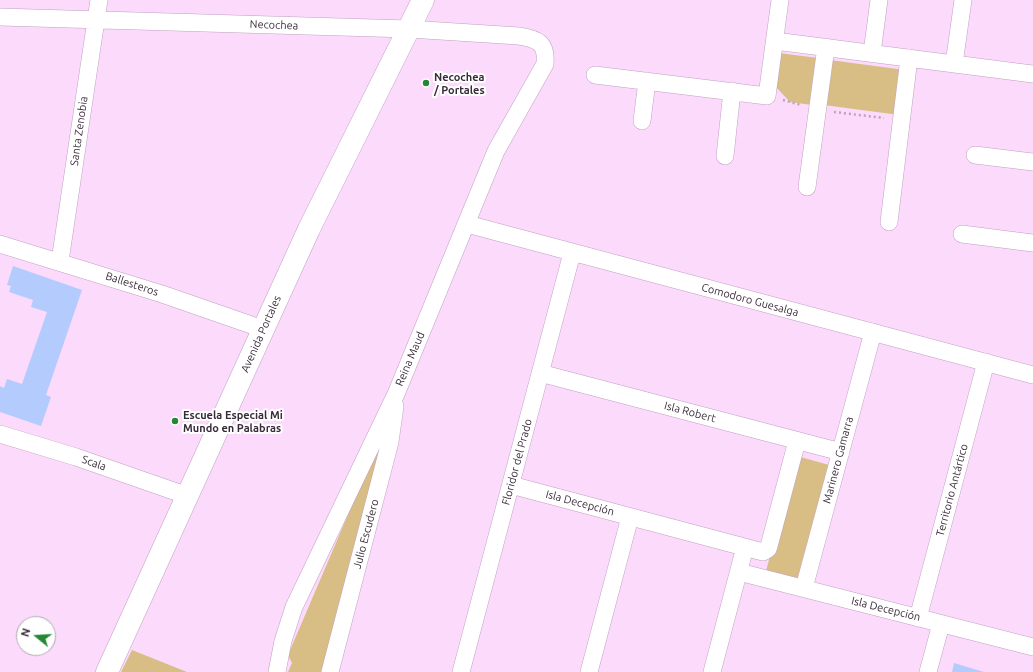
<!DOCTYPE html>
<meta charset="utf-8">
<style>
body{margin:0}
#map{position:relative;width:1033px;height:672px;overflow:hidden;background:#fbdafb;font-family:Ubuntu,sans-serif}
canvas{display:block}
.north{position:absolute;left:16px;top:616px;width:40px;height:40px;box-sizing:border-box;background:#fff;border:1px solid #b0abb0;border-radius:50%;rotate:288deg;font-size:11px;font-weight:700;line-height:16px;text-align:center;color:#392c39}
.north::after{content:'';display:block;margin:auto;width:14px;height:18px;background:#278536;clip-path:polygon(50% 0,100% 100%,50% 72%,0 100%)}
</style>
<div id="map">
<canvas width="1033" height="672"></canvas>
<div class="north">N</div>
</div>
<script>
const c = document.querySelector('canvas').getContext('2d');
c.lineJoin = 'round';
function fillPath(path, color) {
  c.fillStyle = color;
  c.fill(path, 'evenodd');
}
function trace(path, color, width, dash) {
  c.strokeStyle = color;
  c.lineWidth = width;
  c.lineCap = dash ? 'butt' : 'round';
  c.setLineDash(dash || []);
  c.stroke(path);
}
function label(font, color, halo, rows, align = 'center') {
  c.font = font + ' Ubuntu,sans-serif';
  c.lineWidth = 4;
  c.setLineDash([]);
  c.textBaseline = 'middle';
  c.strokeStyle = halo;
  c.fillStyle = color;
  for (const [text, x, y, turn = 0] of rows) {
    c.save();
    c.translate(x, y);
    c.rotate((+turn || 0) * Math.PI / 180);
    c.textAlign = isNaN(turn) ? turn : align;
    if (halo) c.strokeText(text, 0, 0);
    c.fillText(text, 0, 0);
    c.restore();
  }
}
const green = new Path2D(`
 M779 53 818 58 812 105 790 102 775 86Z
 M830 60 905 70 899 115 824 105Z
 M380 440 383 446 323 672H288L292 663 288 655Z
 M797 456 829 465 797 580 766 571Z
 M132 650 187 672H121Z`);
const building = new Path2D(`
 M13 266 82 290 46 395 51 397 41 426 0 412V386L4 388 7 379 22 384 47 312 31 307 33 300 9 292 11 286 7 285Z
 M954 663 984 672H952Z`);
const path = new Path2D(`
 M783 100 801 105
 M834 112 884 118`);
const minor = new Path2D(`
 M0 17 409 29 519 36C538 39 547 43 545 64L496 151 396 394 294 607 283 641 277 672
 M775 41 1033 74
 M872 53 879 0
 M954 64 963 0
 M595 75 767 96 780 0
 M642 121 647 81
 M975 155 1033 162
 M725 156 732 91
 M807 187 826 47
 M889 222 909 58
 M467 224 1033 375
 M962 234 1033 243
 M0 244 162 294 263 329
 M60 261 99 0
 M540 373 841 452
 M0 434 76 457 188 496
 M511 485 763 552 768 549 769 546 797 441
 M739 572 1033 647
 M804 588 873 332
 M918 618 986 362
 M330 672 390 442 395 406
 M461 672 572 253
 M589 672 630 517
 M712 672 745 547
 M928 672 941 624`);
const major = new Path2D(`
 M107 672 309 229 423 0`);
const markers = [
 [426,83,4,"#278536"],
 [175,421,4,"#278536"]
];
const streetNames = [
 ["Necochea",274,25,2],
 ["Santa Zenobia",79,131,-82],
 ["Ballesteros",132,284,18],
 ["Comodoro Guesalga",750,300,15],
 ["Avenida Portales",261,334,-66],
 ["Reina Maud",410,359,-67],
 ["Isla Robert",690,412,15],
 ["Marinero Gamarra",838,460,-75],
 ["Floridor del Prado",517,462,-75],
 ["Scala",94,463,19],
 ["Territorio Antártico",952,490,-75],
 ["Isla Decepción",580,503,15],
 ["Julio Escudero",366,534,-75],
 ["Isla Decepción",886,609,14]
];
const poiNames = [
 ["Necochea",434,77],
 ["/ Portales",434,90],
 ["Escuela Especial Mi",183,415],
 ["Mundo en Palabras",183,428]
];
fillPath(green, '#d8be85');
fillPath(building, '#b4cbfd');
trace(minor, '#c0a1c0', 18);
trace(major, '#c0a1c0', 23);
trace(path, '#bca2bc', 2.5, [2, 3]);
trace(minor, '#fff', 17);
trace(major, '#fff', 22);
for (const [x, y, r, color] of markers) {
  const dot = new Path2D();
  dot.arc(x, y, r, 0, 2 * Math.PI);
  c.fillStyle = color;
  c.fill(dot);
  trace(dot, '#fff', 1.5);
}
label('11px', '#392c39', '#fff', streetNames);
label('bold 11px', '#392c39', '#fff', poiNames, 'left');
</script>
